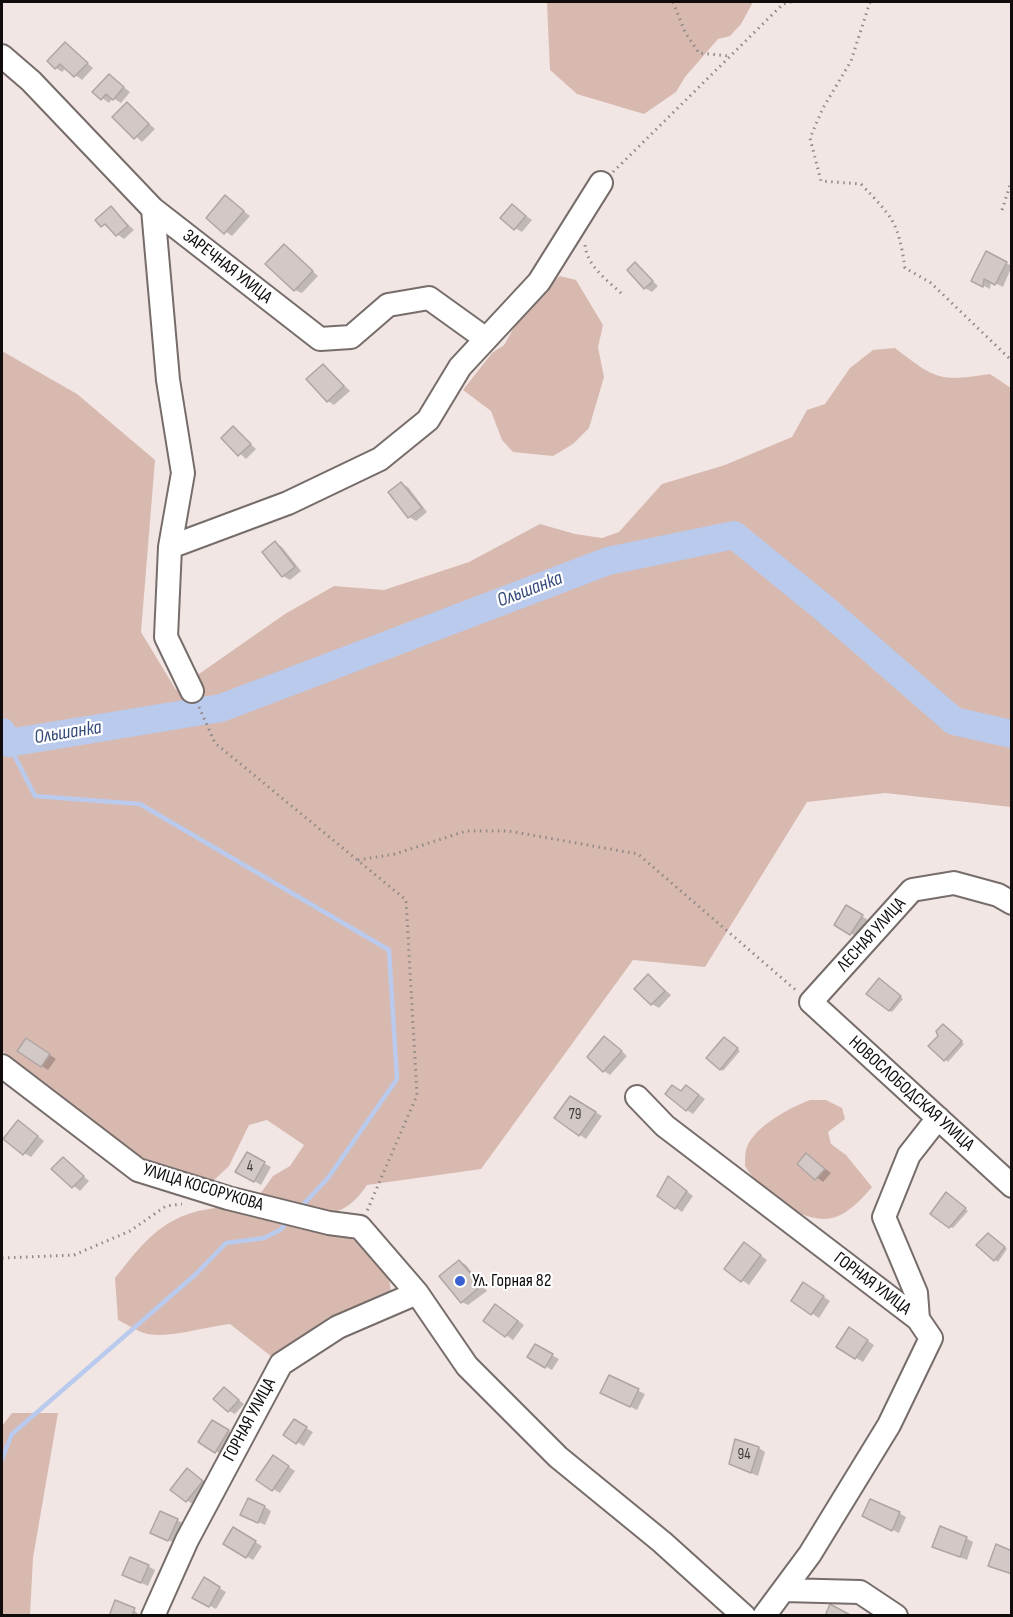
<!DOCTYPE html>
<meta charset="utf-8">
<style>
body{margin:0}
#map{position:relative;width:1013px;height:1617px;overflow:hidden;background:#f1e6e3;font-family:"Sofia Sans Condensed",sans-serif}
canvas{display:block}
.frame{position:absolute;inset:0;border:3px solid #0f0c0b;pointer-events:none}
</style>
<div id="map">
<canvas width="1013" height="1617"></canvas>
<div class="frame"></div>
</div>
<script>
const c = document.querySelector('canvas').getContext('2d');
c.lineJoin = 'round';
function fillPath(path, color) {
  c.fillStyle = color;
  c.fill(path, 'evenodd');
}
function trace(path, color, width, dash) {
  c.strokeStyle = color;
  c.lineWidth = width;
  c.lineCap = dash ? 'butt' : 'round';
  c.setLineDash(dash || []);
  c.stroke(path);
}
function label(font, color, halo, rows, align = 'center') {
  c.font = font + ' "Sofia Sans Condensed",sans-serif';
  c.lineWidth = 4.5;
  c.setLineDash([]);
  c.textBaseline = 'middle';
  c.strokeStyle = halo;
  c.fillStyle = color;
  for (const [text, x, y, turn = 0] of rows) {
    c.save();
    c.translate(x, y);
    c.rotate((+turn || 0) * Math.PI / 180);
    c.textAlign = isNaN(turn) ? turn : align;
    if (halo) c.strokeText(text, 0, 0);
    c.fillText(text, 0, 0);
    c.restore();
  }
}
const green = new Path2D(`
 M547 2H753L741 24 730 36 718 39 685 77 676 92 644 114 577 94 550 70Z
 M560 276 576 280 603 325 598 347 604 377 589 428 573 444 553 456 513 452 502 440 491 411 463 390 492 353 504 345 530 300Z
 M895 348C935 379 939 382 990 374L1011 388V807L885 793 807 802 705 967 633 960 481 1169 367 1185C335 1233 303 1209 260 1194L273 1176 290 1166 304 1145 267 1120 249 1125 229 1166 212 1182C188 1176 164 1169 142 1157 90 1130 48 1085 2 1051V351L77 394 155 460 141 632 176 690 285 614 334 586 384 590 469 562 540 524 575 534 602 538 619 532 662 484 725 465 792 437 807 410 825 404 850 368 873 350Z
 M810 1100H826L842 1108 845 1119 828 1132 831 1144 846 1155 872 1187C863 1198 847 1215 832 1218 802 1225 759 1190 745 1166 745 1160 745 1152 747 1147 755 1126 791 1107 810 1100Z
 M226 1207C267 1216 330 1225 364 1245 379 1254 394 1280 390 1296L329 1317 316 1329 272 1357 230 1324C206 1326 167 1340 144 1333 135 1330 126 1324 118 1320L115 1278C149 1235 168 1211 226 1207Z
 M12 1413H58L33 1558 30 1615H2V1426Z`);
const shadow = new Path2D(`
 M65 44 93 68 82 80 66 68 62 72 56 68Z
 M109 76 130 92 121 103 113 98 109 103 94 92Z
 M127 104 155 129 142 142 114 117Z
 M225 197 250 216 232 236 208 218Z
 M512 206 532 220 522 232 515 228Z
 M111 208 134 230 124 239 97 220Z
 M284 246 318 276 302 293 295 290Z
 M986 253 1012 266 1003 287 991 281 990 289 972 280Z
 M635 264 658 286 652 292 645 288Z
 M324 365 350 391 334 405 328 401Z
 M233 428 256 449 246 459 223 438Z
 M402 484 408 487 427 512 416 521 409 517Z
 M275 543 282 547 301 571 290 580 283 576Z
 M847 907 868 920 857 937 836 924Z
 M649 976 671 995 659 1008 652 1004Z
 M882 982 903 999 892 1012 889 1010Z
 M946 1027 964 1044 948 1062 930 1046Z
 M727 1040 740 1051 723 1071 721 1069Z
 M611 1042 627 1056 610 1075 604 1071Z
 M33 1044 56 1059 48 1070 19 1051Z
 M687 1086 705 1099 693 1114 687 1110 682 1092Z
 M571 1098 602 1116 586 1139 556 1118Z
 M25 1126 44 1141 31 1157 24 1153Z
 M247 1154 271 1167 261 1185 237 1171Z
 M807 1155 831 1173 823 1182 799 1164Z
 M63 1159 89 1181 80 1191 54 1169Z
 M675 1182 693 1196 682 1212 659 1196Z
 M949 1196 968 1211 953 1228 950 1227Z
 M992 1236 1007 1249 998 1262 978 1245Z
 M745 1244 767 1260 749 1285 727 1269Z
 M459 1261 466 1265 487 1291 468 1305 462 1302Z
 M810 1288 830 1301 819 1318 793 1301Z
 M502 1309 524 1325 513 1340 485 1320Z
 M856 1333 874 1345 863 1362 838 1347Z
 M536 1346 559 1359 552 1370 529 1357Z
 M610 1377 645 1394 637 1410 609 1396Z
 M224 1389 244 1404 235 1414 229 1411Z
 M294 1421 313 1432 304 1446 285 1435Z
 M213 1422 235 1435 222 1455 200 1441Z
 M759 1448 765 1452 758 1476 737 1467Z
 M280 1461 295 1471 280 1493 273 1489Z
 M194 1474 209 1485 194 1505 172 1490Z
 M265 1507 271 1511 265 1525 249 1518Z
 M899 1513 906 1517 899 1533 871 1519Z
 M177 1520 184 1524 175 1543 159 1536Z
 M234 1530 262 1546 253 1560 225 1544Z
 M966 1538 973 1542 967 1560 934 1547Z
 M148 1566 155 1570 148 1586 131 1578Z
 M204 1579 226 1592 216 1609 194 1597Z
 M116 1602 134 1610 140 1616H110Z`);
const stream = new Path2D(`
 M8 743 35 796 140 804 389 950 397 1079 328 1178 299 1209
 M2 1459 12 1434 196 1274 226 1243 264 1238 280 1230 289 1220`);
const river = new Path2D(`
 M2 732 8 743 221 708 608 561 734 535 825 609 954 721 1012 734`);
const building = new Path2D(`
 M65 42 88 63 74 77 60 64 55 69 47 61Z
 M109 74 124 87 113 100 106 94 101 100 92 92Z
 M127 102 149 124 134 139 112 117Z
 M225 195 244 211 224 234 206 218Z
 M512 204 526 216 514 230 500 218Z
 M111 206 128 226 116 236 105 224 101 227 95 220Z
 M284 244 313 271 294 291 265 264Z
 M986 251 1007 262 995 285 984 279 983 287 971 281Z
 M635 262 653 281 644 289 627 270Z
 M323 364 344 386 327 402 306 379Z
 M233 426 251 444 238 456 221 438Z
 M401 482 422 508 408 518 388 492Z
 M275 541 295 567 282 577 262 552Z
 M846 905 863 915 850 935 834 925Z
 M648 974 665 991 651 1005 634 989Z
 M879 978 901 996 889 1011 866 994Z
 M943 1024 962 1041 944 1061 928 1046 938 1036 936 1031Z
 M604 1036 622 1051 603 1072 587 1057Z
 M724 1037 738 1048 720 1070 706 1058Z
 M26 1038 50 1054 41 1067 17 1051Z
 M672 1085 681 1091 686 1085 699 1095 686 1111 665 1094Z
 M570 1096 596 1112 579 1136 554 1118Z
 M18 1120 38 1136 23 1155 3 1139Z
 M247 1152 265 1162 254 1182 235 1172Z
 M806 1153 825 1169 815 1180 797 1164Z
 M63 1157 84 1176 72 1188 51 1169Z
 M668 1176 687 1191 675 1209 657 1196Z
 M946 1192 966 1208 949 1228 930 1214Z
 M988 1233 1005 1247 994 1261 976 1245Z
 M744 1242 761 1255 741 1282 724 1269Z
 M459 1260 481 1286 461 1303 439 1276Z
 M803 1282 824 1296 811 1315 791 1301Z
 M495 1304 518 1321 505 1337 483 1321Z
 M849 1327 868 1340 855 1359 836 1347Z
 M535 1344 553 1354 545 1368 527 1357Z
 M609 1375 639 1389 630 1407 600 1393Z
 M224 1387 239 1400 228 1412 213 1399Z
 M294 1419 307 1427 296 1444 283 1435Z
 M212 1420 229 1430 215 1453 198 1442Z
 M735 1439 759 1447 751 1473 729 1464Z
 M273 1455 289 1466 272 1491 256 1480Z
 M187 1468 203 1481 186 1502 170 1490Z
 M248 1498 265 1506 258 1523 240 1515Z
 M870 1499 900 1512 892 1531 862 1516Z
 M160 1511 178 1519 168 1541 150 1533Z
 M940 1526 967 1537 960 1557 932 1547Z
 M233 1527 256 1541 246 1558 223 1544Z
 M996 1544 1012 1551V1574L988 1566Z
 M130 1557 149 1565 141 1583 122 1575Z
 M204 1577 220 1587 209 1607 192 1598Z
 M115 1600 135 1608 132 1616H109Z
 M830 1604 852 1616H825Z`);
const path = new Path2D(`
 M673 2 685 32 699 53 729 56
 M870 2 851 61 823 108 810 138 821 181 861 184C893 218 898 221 905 268L931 283 1012 361
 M613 172 783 4 791 2
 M1002 210 1012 179
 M585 245C587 266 607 280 622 294
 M199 707 215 743 406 900 417 1095 367 1211
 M358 860 395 854 466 831H509L638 854 798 992
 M2 1258 74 1255 130 1231 166 1206 182 1204`);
const minor = new Path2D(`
 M2 56 31 81 153 209 320 339 351 337 388 305 429 298 486 339
 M153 209 168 380 183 473 170 547 166 637 192 691
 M170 547 288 503 380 459 428 420 460 367 539 282 601 183
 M1012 903 998 895 954 883 912 890 811 1002 1012 1186
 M2 1066 138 1170 228 1198 329 1223 360 1227 417 1293 467 1366 558 1457 662 1542 744 1616
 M637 1097 665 1126 918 1319 931 1338 889 1425 810 1554 764 1616
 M918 1319 916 1293 884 1217 909 1155 938 1118
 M784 1590 860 1592 896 1616
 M153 1616 187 1540 281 1364 338 1327 417 1293`);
const markers = [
 [460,1281,6,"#3961d2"]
];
const numberNames = [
 ["79",575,1115],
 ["4",250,1167],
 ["94",744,1455]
];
const streetNames = [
 ["ЗАРЕЧНАЯ УЛИЦА",227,267,38],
 ["ЛЕСНАЯ УЛИЦА",872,935,-48],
 ["НОВОСЛОБОДСКАЯ УЛИЦА",911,1094,42],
 ["УЛИЦА КОСОРУКОВА",203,1188,17],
 ["ГОРНАЯ УЛИЦА",872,1284,37],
 ["ГОРНАЯ УЛИЦА",250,1420,-62]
];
const poiNames = [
 ["Ул. Горная 82",472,1281]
];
const waterNames = [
 ["Ольшанка",530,590,-21],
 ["Ольшанка",68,733,-9]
];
fillPath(green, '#d8b9b0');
fillPath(shadow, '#0003');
trace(stream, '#b9caed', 4.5);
trace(river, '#b9caed', 28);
fillPath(building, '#d2c8c5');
trace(building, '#afa5a2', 1.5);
trace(minor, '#766d6a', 26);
trace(path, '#918987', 3, [1.5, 4.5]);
trace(minor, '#fff', 22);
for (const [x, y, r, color] of markers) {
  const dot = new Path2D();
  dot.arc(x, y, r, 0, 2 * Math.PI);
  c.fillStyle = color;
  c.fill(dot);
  trace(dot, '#fff', 2);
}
label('15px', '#403b3a', null, numberNames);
label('18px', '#0f0c0b', '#fff', streetNames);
label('18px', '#0f0c0b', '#fff', poiNames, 'left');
label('italic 20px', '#384c7b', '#fff', waterNames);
</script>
